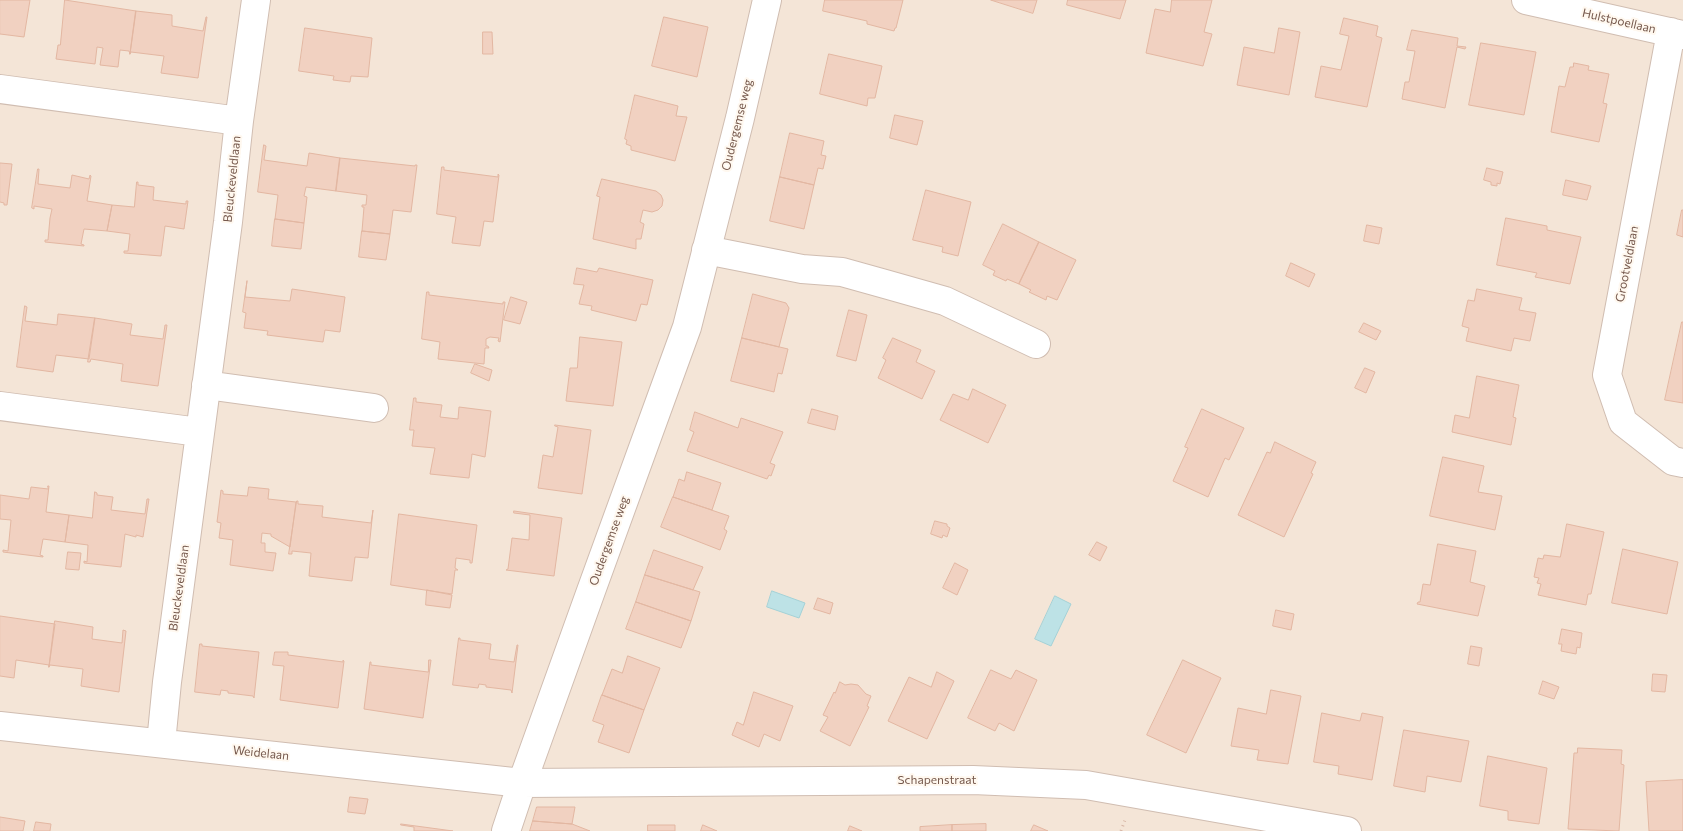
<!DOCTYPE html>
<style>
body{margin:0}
canvas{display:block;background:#fcf4e9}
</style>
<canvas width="1683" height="831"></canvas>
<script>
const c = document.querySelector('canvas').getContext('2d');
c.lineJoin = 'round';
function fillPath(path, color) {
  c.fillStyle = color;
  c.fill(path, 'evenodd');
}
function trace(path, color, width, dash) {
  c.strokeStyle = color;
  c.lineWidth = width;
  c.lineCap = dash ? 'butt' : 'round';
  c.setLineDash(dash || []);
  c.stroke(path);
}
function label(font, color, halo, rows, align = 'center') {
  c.font = font + ' Commissioner,sans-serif';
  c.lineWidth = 4;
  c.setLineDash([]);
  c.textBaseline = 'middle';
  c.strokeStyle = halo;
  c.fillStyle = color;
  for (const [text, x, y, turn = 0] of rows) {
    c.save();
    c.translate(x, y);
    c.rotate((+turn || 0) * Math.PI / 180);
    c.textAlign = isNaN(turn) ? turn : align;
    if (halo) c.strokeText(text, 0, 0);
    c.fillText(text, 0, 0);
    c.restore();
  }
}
const residential = new Path2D(`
 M0 0H1683V831H0Z`);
const water = new Path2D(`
 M772 591 805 603 799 618 767 607Z
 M1055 596 1071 604 1051 646 1035 639Z`);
const building = new Path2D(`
 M0 0H30L24 37 0 34Z
 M65 0 136 11 130 54 129 51 120 50 118 67 100 65 103 48 97 47 95 64 56 59 58 45H60Z
 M825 0H903L896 28H895L894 31 867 24V21L823 11Z
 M991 0H1037L1033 13Z
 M1068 0H1126L1120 19 1067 5Z
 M1172 0H1212L1204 32 1212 34 1203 66 1146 53 1155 9 1170 12Z
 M136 11 172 15V26L203 31 206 17H207L198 78 161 73 164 56 131 52 130 54Z
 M664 17 708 27 697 77 652 66Z
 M1344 18 1378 26 1376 36 1382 38 1367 107 1315 97 1321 66 1341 70 1349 36 1340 34Z
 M305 28 372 38 368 77 351 76 350 82 333 80 334 76 299 71Z
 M1279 28 1300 32 1289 95 1237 85 1244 47 1274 53Z
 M1412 30 1458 38 1457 46 1466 47 1465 49 1457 47 1445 108 1402 99 1405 82H1409L1415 51 1407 50Z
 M483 32H492L493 54H483Z
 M1481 43 1536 52 1524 115 1469 105Z
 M829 54 882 66 875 98H868L867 106 820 94Z
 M1574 63 1589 66 1588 70 1609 74 1603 103 1607 104 1599 142 1551 132 1559 86 1565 87 1570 67H1573Z
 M635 95 678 106 676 116 687 117 675 161 631 150V146L626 144 627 140 625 139Z
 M895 115 923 121 917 145 890 138Z
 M790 133 824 141 821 155 826 156 823 169 818 168 814 185 780 177Z
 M264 145 266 146 264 160 307 166 309 153 340 158 336 191 306 187 304 196 307 197 304 223 275 219 278 195 258 192Z
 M340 158 415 166V165H417L411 212 393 210 390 234 362 231 364 207H362V205H366L367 195 336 191Z
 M0 163 12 164 7 205H4V203L0 202Z
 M442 167H444V170L498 177V174L499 175 493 222 484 221 480 246 452 243 456 217 437 214Z
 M1487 168 1503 172 1500 184 1497 183V186L1491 185V182L1484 180Z
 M38 169H39L38 184 70 188 72 175 89 179 90 175 91 176 87 201 112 205 107 231 84 229 81 244 84 245V246L45 242V240H48L50 218 52 209 34 206V209L32 208Z
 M780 177 814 185 804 229 770 221Z
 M602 179 656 191 661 195 663 200 662 206 658 210 652 212 643 210 640 222 644 224 641 239H636V249L593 239 600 197 597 196Z
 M1566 180 1591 186 1587 200 1563 195Z
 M137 182H138V185L154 187 153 200 186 204V201H188L184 229 165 226 161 256 124 253V251H128L130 234 107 231 112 205 134 207Z
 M926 190 971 202 958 256 942 252 943 247 913 240Z
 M1682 210H1683V237L1677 235Z
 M1506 218 1547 226V230L1581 237 1570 284 1535 277 1537 273 1497 265Z
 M275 219 304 223 301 249 272 246Z
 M1003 224 1039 242 1019 284 1007 279 1006 281 993 275 995 271 983 265Z
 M1367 225 1382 228 1379 244 1364 241Z
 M362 231 390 234 386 260 359 257Z
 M1039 242 1076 260 1057 300 1047 296 1046 300 1029 292 1031 290 1019 284Z
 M1291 263 1315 274 1309 287 1286 276Z
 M577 268 597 272 599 268 653 280 647 305 641 304 636 321 591 310 592 306 579 304 584 285 574 284Z
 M247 281 245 297 290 301 292 289 345 297 340 332 325 330 323 342 267 335 268 331 244 328 246 313 243 312Z
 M1477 289 1522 298 1519 310 1536 313 1530 341 1514 338 1511 351 1466 341 1469 328 1462 326 1468 300 1474 301Z
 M427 292H429V295L503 304V302H505L500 342 498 341 499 338 490 337 486 339V346H488L489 348H485L484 364 438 359 440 342 422 339Z
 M753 294 786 303 789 308 779 347 742 338Z
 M511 297 527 302 520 324 504 320Z
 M25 306 27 307 25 321 57 325 58 314 95 318 89 359 56 355 53 372 17 367Z
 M849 310 867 315 856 361 837 356Z
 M95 318 132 324 130 335 163 339 165 325H167L158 386 121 381 123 364 91 359 90 362H88Z
 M1682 322H1683V403L1665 400Z
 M1364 323 1381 331 1376 340 1359 332Z
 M580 337 622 342 613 406 566 401 570 368H577Z
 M742 338 788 349 782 374 778 373 774 392 731 381Z
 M893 338 921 350 916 362 935 371 922 399 878 378 886 360 883 358Z
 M475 364 492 370 489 381 471 373Z
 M1365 368 1375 372 1366 393 1355 388Z
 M1477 376 1519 385 1513 417 1516 418 1511 445 1452 432 1455 415 1469 418Z
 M973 389 1006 405 988 443 940 420 953 394 968 400Z
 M414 398H416V402L442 405 440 417 458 419 459 407 491 411 485 457 472 454 469 478 430 474 435 448 412 446 414 430H410Z
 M812 409 838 416 835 430 808 423Z
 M1202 409 1244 428 1229 460 1225 458 1208 497 1173 481 1188 448 1185 447Z
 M695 412 738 428 741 418 783 432 770 463 775 465 771 476 769 475 767 479 687 451 694 432 690 430Z
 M555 425 591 430 582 494 538 488 543 455 553 457 558 427 555 426Z
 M1275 442 1316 462 1311 473 1313 474 1284 537 1238 515 1267 452 1270 453Z
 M1443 457 1484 466 1478 492 1502 496 1495 530 1430 516Z
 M687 472 721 483 712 510 673 497 679 479 684 481Z
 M48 486H49L46 512 69 515 65 542 43 539 40 555 43 556V557L3 552V550L8 551 11 520 0 519V495L29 499 31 487 48 489Z
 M249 487 269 489 268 499 296 502 290 547 271 536V534L262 533 261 543H265V552L276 553 273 571 230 565 233 540 219 538 221 523 217 522 221 490 223 491V494L247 496Z
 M95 492 97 493V495L113 497 111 510 145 514 147 499H149L143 537 136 535V537L125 534 121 567 84 563V561L87 562 88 545 65 542 69 515 92 518Z
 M673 497 729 516 724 529 727 531 720 550 661 527Z
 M297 501H298V504L323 506 322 517 371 523 373 510 368 558 355 557 352 581 309 576 311 553 292 551V554H289Z
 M514 511 562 518 554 576 506 570 508 569 512 538 529 540 530 515 514 513Z
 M399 514 477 525 472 563H470V560L456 558 455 568 458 570H455L452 594 391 585Z
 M935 521 947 524V526L950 528 947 537 943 535 942 538 931 534Z
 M1567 524 1604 532 1591 594H1588L1586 605 1538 595 1541 584 1537 583 1539 578 1534 577 1538 558 1543 559 1544 555 1560 557Z
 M1097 542 1107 547 1100 561 1089 555Z
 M1438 544 1476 551 1470 582 1485 586 1478 616 1417 604 1418 602H1420L1423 584 1430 585Z
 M1623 549 1678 562 1667 614 1612 603Z
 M654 550 703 567 693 590 645 575Z
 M68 552 81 553 79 570 66 569Z
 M955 563 968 570 957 595 943 588Z
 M645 575 700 592 691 621 636 602Z
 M427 590 452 595 450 608 426 605Z
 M818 598 833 603 830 614 814 609Z
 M636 602 691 621 681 648 626 629Z
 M1276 610 1294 614 1291 630 1273 626Z
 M0 616 55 624 49 667V665L16 660 14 678 0 676Z
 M55 621 93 627 92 639 122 643 123 630 126 631 119 692 81 686 83 669 50 665 49 667Z
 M1562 629 1582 633 1580 648 1577 647 1576 654 1561 651 1562 644H1559Z
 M459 638H460V640L491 644 489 659 514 662 517 645H518L512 693 511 690 486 687V685L479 684 478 688 453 685Z
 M200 644H202V646L259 652 254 698 253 696 228 693V691L221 690 220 695 195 692Z
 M1471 646 1482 648 1479 666 1468 664Z
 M275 652H288V655L343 662V660L344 661 338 708 280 700 284 666 273 665Z
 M628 656 660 668 644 710 602 695 612 669 622 673Z
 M429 660H431L423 718 364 709 370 662H371V665L428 672Z
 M1183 660 1221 678 1186 753 1147 735Z
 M991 670 1011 679 1016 670 1037 680 1014 731 999 723 995 731 968 718Z
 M937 672 954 681 927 739 888 721 909 677 931 687Z
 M1653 674 1667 675 1665 692 1652 691Z
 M1543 681 1559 687 1554 699 1539 694Z
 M840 682 845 685 851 684 858 685 866 694 871 696 867 706 869 707 850 746 820 731 828 717 823 715 834 692 835 693Z
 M1271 690 1301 696 1288 764 1257 760 1259 750 1231 746 1238 708 1266 714Z
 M754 692 793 706 780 741 764 734 759 747 732 735 737 722 743 725Z
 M602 695 644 710 629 753 598 742 604 725 593 721Z
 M1322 713 1360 721 1362 713 1383 717 1372 780 1338 774 1339 766 1314 762Z
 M1404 730 1469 741 1461 782 1427 776 1425 792 1394 786Z
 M1578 748 1622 750 1621 764 1624 765 1619 831 1568 829 1574 753H1577Z
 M1488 756 1547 768 1539 824 1508 820V811L1480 806Z
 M1683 780V831H1649L1646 782Z
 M350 797 368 799 365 814 348 812Z
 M537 807H575L572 824 533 821Z
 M0 817 25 821 23 831H0Z
 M533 821 572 824 590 831H530Z
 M36 822 51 824 50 831H34Z
 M401 824 453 831H414V827L401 825Z
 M986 824V831H952V825Z
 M648 825H675V831H648Z
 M703 825 717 831H701Z
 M952 825V831H920V827Z
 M1034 825 1048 831H1031Z
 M850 826 862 831H848Z`);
const path = new Path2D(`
 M1121 831 1125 820`);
const street = new Path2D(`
 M1526 0 1683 35
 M1671 32 1607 375 1623 422 1673 461 1683 463
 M0 89 239 121
 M706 250 802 269 842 272 885 284 945 301 1036 344
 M206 385 374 408
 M0 406 199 432
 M0 726 522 783 973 780 1086 785 1347 831
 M161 743 167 682 228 222 239 121 256 0
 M506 831 522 783 591 591 687 327 740 118 767 0`);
const streetNames = [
 ["Hulstpoellaan",1619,21,13],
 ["Oudergemse weg",737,125,-76],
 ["Bleuckeveldlaan",232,179,-84],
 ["Grootveldlaan",1627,264,-79],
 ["Oudergemse weg",609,541,-70],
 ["Bleuckeveldlaan",179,588,-82],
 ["Weidelaan",261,753,6],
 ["Schapenstraat",937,780]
];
fillPath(residential, '#f4e5d7');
fillPath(water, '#bde2e6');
trace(water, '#a4d2d7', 1);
fillPath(building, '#f1d1c1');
trace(building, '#e3b7a2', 1);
trace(street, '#d0bdb1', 30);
trace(path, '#d6b5a4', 3, [1, 4]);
trace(street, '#fff', 28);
label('12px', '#76594d', '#fff8ef', streetNames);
</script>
